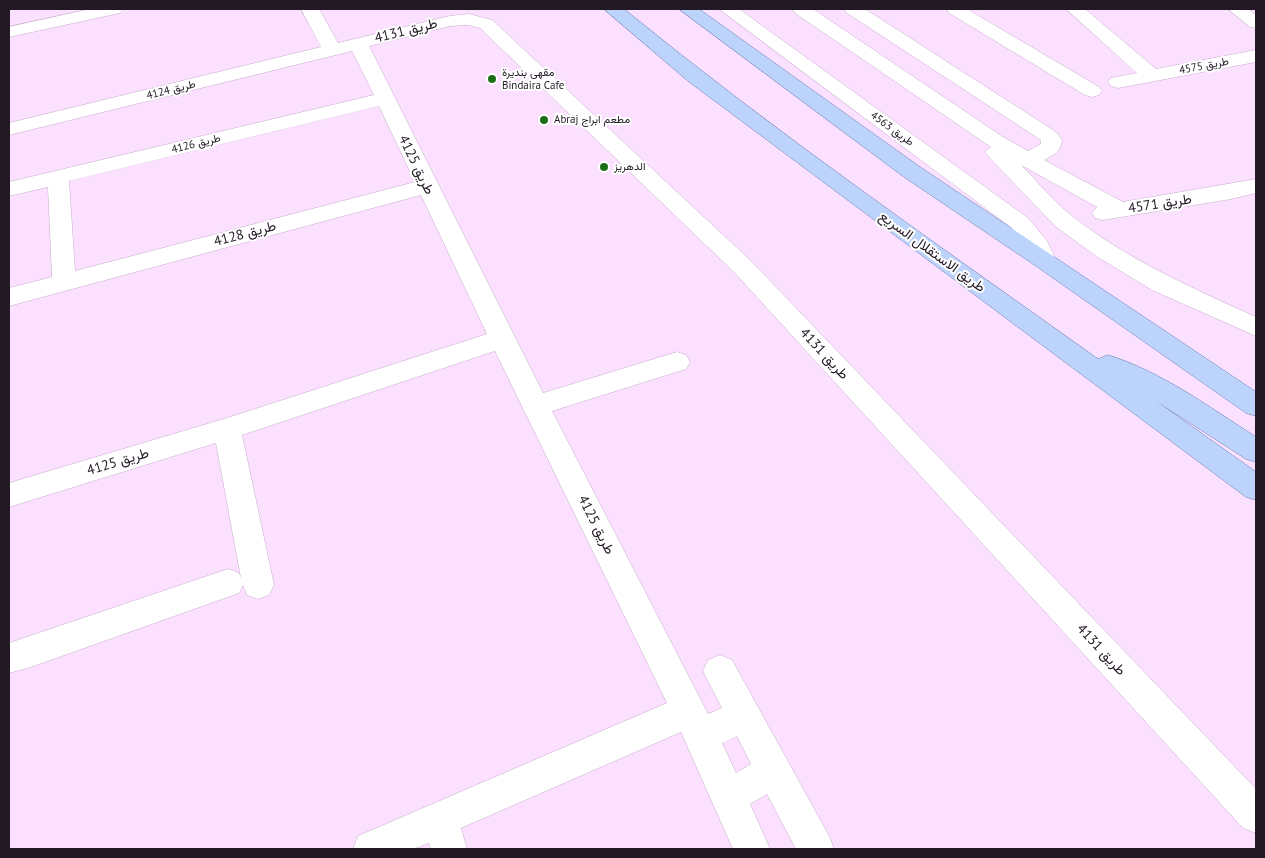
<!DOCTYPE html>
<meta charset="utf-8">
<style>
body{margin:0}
#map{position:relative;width:1265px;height:858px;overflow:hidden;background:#fbe0ff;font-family:"PT Sans",sans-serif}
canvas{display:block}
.frame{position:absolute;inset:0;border:10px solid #221924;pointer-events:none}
</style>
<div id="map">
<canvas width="1265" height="858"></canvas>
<div class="frame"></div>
</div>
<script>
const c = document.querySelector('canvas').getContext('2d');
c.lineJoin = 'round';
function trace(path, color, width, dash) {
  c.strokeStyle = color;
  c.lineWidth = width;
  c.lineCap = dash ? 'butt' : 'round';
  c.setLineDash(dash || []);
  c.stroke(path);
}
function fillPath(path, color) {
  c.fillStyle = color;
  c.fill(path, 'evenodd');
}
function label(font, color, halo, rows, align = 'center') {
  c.font = font + ' "PT Sans",Vazirmatn,sans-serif';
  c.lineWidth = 4;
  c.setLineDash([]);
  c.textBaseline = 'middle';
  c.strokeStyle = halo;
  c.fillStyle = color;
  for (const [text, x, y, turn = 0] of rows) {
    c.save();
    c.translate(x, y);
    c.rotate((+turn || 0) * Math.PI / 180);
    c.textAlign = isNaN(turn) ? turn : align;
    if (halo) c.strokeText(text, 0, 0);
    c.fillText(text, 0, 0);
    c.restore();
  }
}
const minor = new Path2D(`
 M90 9H123L120 13 9 37V27Z
 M301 9H319L338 43 450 16 469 14 492 20 750 260 1256 789V833L1243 828 734 272 480 28 468 25 450 26 369 46 543 393 677 352 686 355 690 362 686 369 552 411 708 714 722 708 703 671 708 660 720 655 732 660 829 836 834 849H796L767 794 750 804 770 849H733L681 732 461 828 467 849H431L429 843 413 849H353L358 836 667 703 495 351 242 435 274 585 269 595 258 599 247 595 243 585 239 593 31 667 9 673V643L228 569 239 573 241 578 216 443 9 507V483L227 418 487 334 421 195 9 306V288L52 277 48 187 9 196V182L374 95 352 51 9 135V123L321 47ZM379 106 415 182 75 271 69 181ZM737 736 751 764 736 773 722 743Z
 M719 9H739L1028 218 1047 241 1056 260 1052 266 1044 268 1036 266 1028 249 1012 228Z
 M792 9H813L1003 137 1028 151 1041 144V140L847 13 844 9H865L1056 132 1062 140C1061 152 1054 154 1044 160L1123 202 1256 179V193L1231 199 1103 220 1095 218 1092 213 1097 207 1021 165C1038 182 1054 202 1072 216 1128 260 1192 288 1256 317V336L1152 290 1096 256 1055 226 989 157 985 152 991 147 795 13Z
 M946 9H967L1099 87 1102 91 1099 95 1092 97 1085 95 949 13Z
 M1066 9H1085L1156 69 1256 50V62L1118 88 1111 86 1108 82 1111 78 1137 73Z
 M1228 9H1248L1256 15V28L1250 27Z`);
const major = new Path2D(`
 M604 9H624C776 133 938 245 1098 359L1108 355C1162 372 1209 407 1256 437V462L1246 459 1156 401 1256 472V500L1246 497 688 81Z
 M679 9H699L920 167 1256 392V416L1246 413 1036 266 904 177Z`);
const markers = [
 [492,79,5,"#1d6f17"],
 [544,120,5,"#1d6f17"],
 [604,167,5,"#1d6f17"]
];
const farStreetnames = [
 ["طريق 4575",1204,66,-11],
 ["طريق 4124",171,90,-14],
 ["طريق 4563",892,129,36],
 ["طريق 4126",196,144,-14]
];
const farPoinames = [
 ["مقهى بنديرة",502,73],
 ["Bindaira Cafe",502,86],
 ["Abraj مطعم ابراج",554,120],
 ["الدهريز",614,167]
];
const streetNames = [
 ["طريق 4131",406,31,-14],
 ["طريق 4125",416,165,64],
 ["طريق 4571",1160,204,-9],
 ["طريق 4128",245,234,-15],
 ["طريق الاستقلال السريع",932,252,36],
 ["طريق 4131",824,354,47],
 ["طريق 4125",118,462,-17],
 ["طريق 4125",596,525,63],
 ["طريق 4131",1101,650,47]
];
trace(minor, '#c6acc9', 1);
trace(major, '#6a7eae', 1);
fillPath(minor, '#fff');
fillPath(major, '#bcd3fb');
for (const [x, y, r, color] of markers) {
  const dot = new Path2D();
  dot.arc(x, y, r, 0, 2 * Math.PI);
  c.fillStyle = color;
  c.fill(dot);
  trace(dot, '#fff', 2);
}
label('11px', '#221924', '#fff', farStreetnames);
label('11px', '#221924', '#fff', farPoinames, 'left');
label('14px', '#221924', '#fff', streetNames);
</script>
